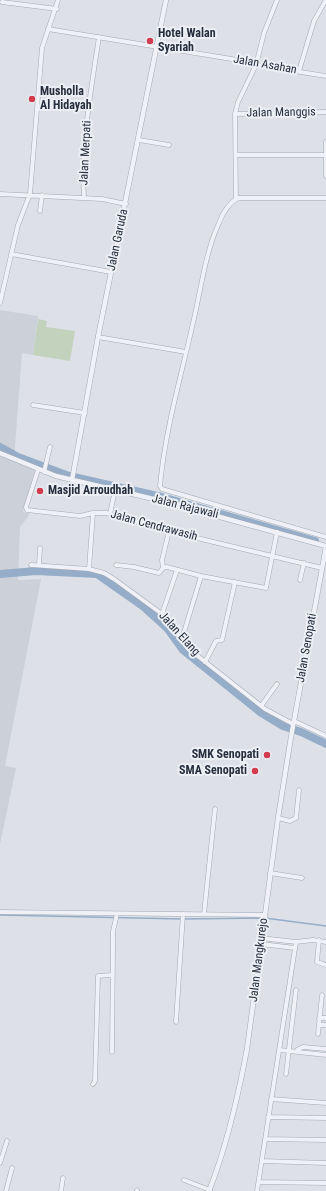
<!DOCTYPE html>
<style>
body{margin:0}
canvas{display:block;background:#dde1e7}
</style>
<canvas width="326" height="1191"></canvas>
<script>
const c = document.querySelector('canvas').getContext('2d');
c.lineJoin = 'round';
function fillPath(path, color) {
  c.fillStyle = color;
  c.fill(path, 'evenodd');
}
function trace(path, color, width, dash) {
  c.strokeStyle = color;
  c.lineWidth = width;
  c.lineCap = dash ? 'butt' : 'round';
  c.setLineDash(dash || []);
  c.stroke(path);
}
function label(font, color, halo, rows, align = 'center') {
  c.font = font + ' "Roboto Condensed",sans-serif';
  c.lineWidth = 4;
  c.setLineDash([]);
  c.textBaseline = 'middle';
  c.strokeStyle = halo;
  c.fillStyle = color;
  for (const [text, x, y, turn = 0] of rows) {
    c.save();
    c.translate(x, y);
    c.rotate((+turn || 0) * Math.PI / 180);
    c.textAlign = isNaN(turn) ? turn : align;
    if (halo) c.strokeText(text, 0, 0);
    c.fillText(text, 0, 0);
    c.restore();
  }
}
const built = new Path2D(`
 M0 310 38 316 33 355 22 353 14 459 35 469 23 512 30 514 20 527 18 580 41 579 5 766 16 768 0 844Z`);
const green = new Path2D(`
 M38 319 47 321 46 327 75 331 70 361 33 355Z`);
const stream = new Path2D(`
 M0 915 182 919 265 918 326 926`);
const river = new Path2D(`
 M0 447 18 457 69 476 162 497 315 541
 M0 574 36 571 97 574 144 607 167 628 183 650 260 712 283 726 301 732 326 744`);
const minor = new Path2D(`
 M2 2 57 9
 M48 29 250 62 256 65 326 76
 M299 71 314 21 326 0
 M235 114 326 112
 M139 140 169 145
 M326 142V176
 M236 155H326
 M0 194 102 199 126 204
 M84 198C81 144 91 90 99 37
 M326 198H239C230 201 222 214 219 223 205 253 201 290 193 323 181 377 165 430 160 486L162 489 326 537
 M236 199 235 114 238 102 256 65 264 33 277 0
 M40 211 42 195
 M11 254 111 272
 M0 303 18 225 30 194 42 48 58 0
 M98 337 186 352
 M33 405 85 413
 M38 470 26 507 27 510 80 516 93 513H106L176 533 322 568
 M44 472 50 447
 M110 514 115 490
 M31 565 89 569 104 573 114 579 162 614 185 644 199 657 265 709 293 724
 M39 565 40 548
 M116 565 134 567 159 573 163 568 167 567 201 576 266 588 277 532
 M163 568 162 560 169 531
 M89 569 93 513
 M300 580 304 563
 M162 614 177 570
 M182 639 201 576
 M205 662 216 641 222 640 235 582
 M261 706 277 684
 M294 721 326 736
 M278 818 290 821 296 818 299 790
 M270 873 302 878
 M0 912 264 915
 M204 914 215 809
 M261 938 296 942 313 940 326 942
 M319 940 317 962 326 965
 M261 944 295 948
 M319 1018H326
 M176 1022 183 914
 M319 1025H326
 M318 1034 322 995
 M280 1050 326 1055
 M297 1050 303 1047 326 1049
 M112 1052 113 947V931L117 914
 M286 1074 296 990
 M93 1084 95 1081 98 976 112 975
 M271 1099 326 1103
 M268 1117 326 1118
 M266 1139 326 1140
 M262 1161 326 1163
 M0 1163 7 1141
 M184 1180 210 1190
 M259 1182 326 1183
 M6 1191 12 1168
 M61 1191 63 1178
 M137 1191V1190
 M257 1191 296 942`);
const tertiary = new Path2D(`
 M0 453 56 476 158 500 326 546
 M72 480 98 337 166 0
 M209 1191C227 1146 238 1097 247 1049L278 818 291 737 326 547`);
const markers = [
 [150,41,4,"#d33b4e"],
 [32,99,4,"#d33b4e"],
 [40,491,4,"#d33b4e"],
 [267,755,4,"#d33b4e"],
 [255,771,4,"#d33b4e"]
];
const poiNames = [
 ["Hotel Walan",158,34],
 ["Syariah",158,48],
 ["Musholla",40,92],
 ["Al Hidayah",40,106],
 ["Masjid Arroudhah",48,491],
 ["SMK Senopati",259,755,"right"],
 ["SMA Senopati",247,771,"right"]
];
const streetNames = [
 ["Jalan Asahan",265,65,10],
 ["Jalan Manggis",281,113,-1],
 ["Jalan Merpati",86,153,-87],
 ["Jalan Garuda",118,240,-78],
 ["Jalan Rajawali",185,507,14],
 ["Jalan Cendrawasih",154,526,15],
 ["Jalan Elang",179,634,48],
 ["Jalan Senopati",307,648,-80],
 ["Jalan Mangkurejo",259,960,-83]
];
fillPath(built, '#cbd0d9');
fillPath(green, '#c2d2bd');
trace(stream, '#96adc9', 1.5);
trace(river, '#96adc9', 8);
trace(minor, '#a2a8b1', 5);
trace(tertiary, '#a2a8b1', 5.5);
trace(minor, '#eff1f6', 4);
trace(tertiary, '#eff1f6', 4.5);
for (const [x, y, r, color] of markers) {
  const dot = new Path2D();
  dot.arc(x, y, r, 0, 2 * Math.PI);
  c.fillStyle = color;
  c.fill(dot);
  trace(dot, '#ecf0f5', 1.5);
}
label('bold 12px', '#262e3e', '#ecf0f5', poiNames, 'left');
label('12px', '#262e3e', '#ecf0f5', streetNames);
</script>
